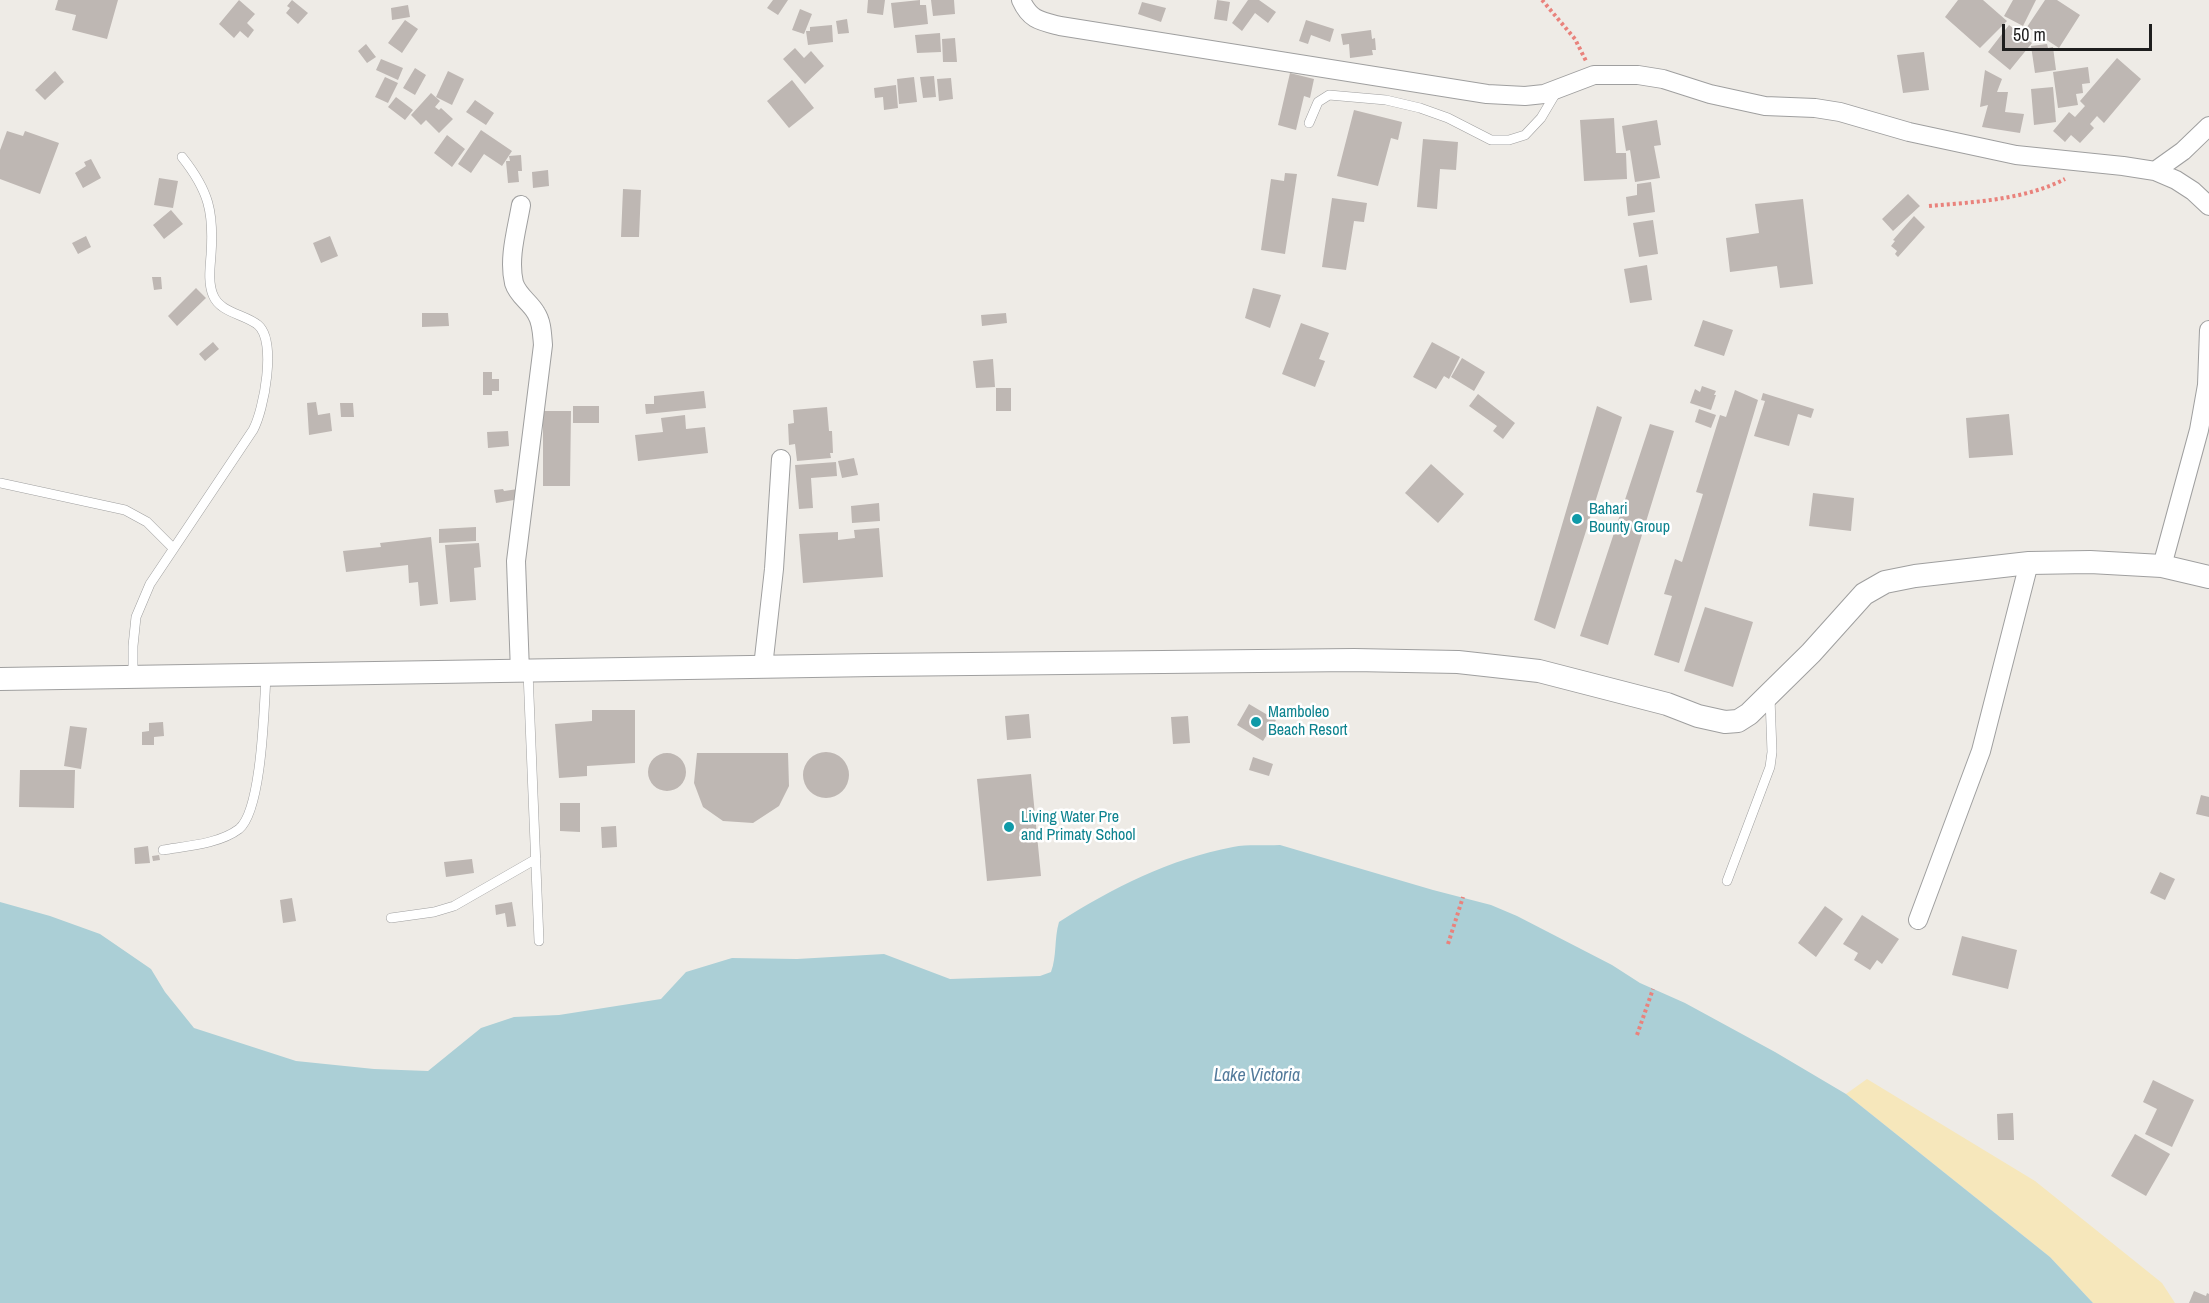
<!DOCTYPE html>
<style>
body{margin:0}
#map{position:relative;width:2209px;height:1303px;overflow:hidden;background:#eeebe6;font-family:"Archivo Narrow",sans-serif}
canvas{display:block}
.scale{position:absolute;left:2002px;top:24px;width:150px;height:27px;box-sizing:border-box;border:3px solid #1e1e1e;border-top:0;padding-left:8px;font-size:18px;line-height:21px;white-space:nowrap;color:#1e1e1e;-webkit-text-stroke:4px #fff;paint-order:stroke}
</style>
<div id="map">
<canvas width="2209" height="1303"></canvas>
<div class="scale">50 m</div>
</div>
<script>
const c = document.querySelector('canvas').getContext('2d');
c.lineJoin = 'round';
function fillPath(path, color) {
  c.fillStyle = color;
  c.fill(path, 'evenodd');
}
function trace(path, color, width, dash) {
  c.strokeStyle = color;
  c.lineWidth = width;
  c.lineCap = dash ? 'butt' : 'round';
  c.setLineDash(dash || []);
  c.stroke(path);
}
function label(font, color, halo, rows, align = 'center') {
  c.font = font + ' "Archivo Narrow",sans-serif';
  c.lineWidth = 5;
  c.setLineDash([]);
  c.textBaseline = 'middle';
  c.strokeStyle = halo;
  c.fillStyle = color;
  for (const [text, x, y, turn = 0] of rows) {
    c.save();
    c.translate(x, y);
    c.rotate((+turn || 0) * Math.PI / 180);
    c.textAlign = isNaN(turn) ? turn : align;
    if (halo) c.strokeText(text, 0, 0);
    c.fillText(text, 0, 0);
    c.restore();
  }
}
const sand = new Path2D(`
 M1867 1079 2035 1181 2162 1283 2175 1303H2093L2050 1257 1846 1094Z`);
const water = new Path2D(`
 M1280 845 1433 890 1491 905 1517 916 1612 965 1640 983 1685 1003 1775 1052 1846 1094 2050 1257 2093 1303H0V902L50 916 100 934 151 969 165 992 194 1028 296 1061 374 1069 428 1071 481 1028 514 1017 559 1015 661 999 686 972 732 958 797 959 884 954 950 979 1040 976 1051 972C1057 956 1054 939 1059 922 1112 888 1170 859 1233 847 1248 844 1264 846 1280 845Z`);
const building = new Path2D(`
 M58 0H118L107 39 72 30 76 15 55 10Z
 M239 0 255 14 247 23 254 30 248 38 240 31 234 38 219 24Z
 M292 0 308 13 298 24 286 13 290 8 287 6Z
 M773 0H788L778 15 767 8Z
 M868 0H885L883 15 867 13Z
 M920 0V5H926L928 24 894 28 891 3Z
 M931 0H954L955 14 933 16Z
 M1217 0 1230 2 1227 21 1214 19Z
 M1248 0H1259L1276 12 1268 23 1255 13 1242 31 1232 23Z
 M1958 0H1983L2007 21 1980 48 1945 17Z
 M2013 0H2036L2023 26 2004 16Z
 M2045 0H2057L2080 15 2059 48 2027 27Z
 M1142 2 1166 8 1161 22 1138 14Z
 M408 5 410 17 392 20 391 8Z
 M800 9 812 14 804 34 792 30Z
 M847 19 849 33 838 34 836 21Z
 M405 20 418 29 402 53 388 43Z
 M1306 20 1334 29 1330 42 1311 35 1308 44 1299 41Z
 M832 25 833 42 808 45 806 31H810V27Z
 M2009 25 2032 43 2010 70 1988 52Z
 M1371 30 1372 39 1375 38 1376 50H1372L1373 55 1350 58 1349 44 1343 45 1341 34Z
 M940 33 941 52 917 53 915 35Z
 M955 38 957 62H943L942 39Z
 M366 44 376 57 367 63 358 51Z
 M2047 44 2048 48 2053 47 2056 70 2035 73 2031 46Z
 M795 48 804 58 811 51 824 66 805 84 783 59Z
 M1924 52 1929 90 1903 93 1897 55Z
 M2117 58 2141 79 2104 123 2097 116 2090 124 2094 128 2080 143 2071 135 2065 142 2053 131 2069 112 2075 117 2085 106 2080 101Z
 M381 59 403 68 398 80 376 70Z
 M2088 67 2090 83 2082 84 2083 93 2076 94 2078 105 2058 108 2053 72Z
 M415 68 426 75 415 95 403 88Z
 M1985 70 2002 79 1997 92H2008L2005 112 2024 114 2020 133 1982 127 1988 105 1980 107Z
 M55 71 64 82 45 100 35 90Z
 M448 71 464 79 452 105 436 97Z
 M1290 73 1314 79 1310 98 1304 96 1296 130 1278 125Z
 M934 76 936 97 923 98 920 77Z
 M385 77 398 83 388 103 375 97Z
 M914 77 917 102 899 104 897 79Z
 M951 78 953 99 939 101 937 79Z
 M792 80 814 108 789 128 767 101Z
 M896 85 898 108 884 110 883 97 875 98 874 88Z
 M2053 87 2056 122 2034 125 2031 89Z
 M431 93 440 101 435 107 439 110 441 108 453 119 439 133 426 120 421 125 411 115Z
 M396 97 413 110 405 120 388 107Z
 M475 100 494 113 486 125 466 112Z
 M1354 110 1402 122 1398 140 1391 138 1378 186 1337 176Z
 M1614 118 1616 153H1626L1627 179 1584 181 1580 120Z
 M1657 120 1661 145 1654 146 1660 178 1635 182 1630 150 1626 151 1622 126Z
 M481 130 512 151 502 166 484 154 471 173 458 164Z
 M7 131 23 136 25 131 59 143 40 194 0 179V150Z
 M447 135 465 149 452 167 434 153Z
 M1423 139 1458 142 1456 170 1440 169 1437 209 1417 207Z
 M521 155 522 171H518L519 182 508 183 506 161H510L509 156Z
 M91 159 101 178 83 188 75 173 86 166 84 162Z
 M548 170 549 186 533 188 532 172Z
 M1285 173 1297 174 1285 254 1261 250 1271 179 1284 181Z
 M159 178 178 181 173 208 154 205Z
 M1651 182 1655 212 1628 216 1626 197 1637 195V184Z
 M623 189 641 190 639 237H621Z
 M1908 194 1920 206 1893 231 1882 219Z
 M1332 198 1367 203 1364 222 1354 221 1346 270 1322 267Z
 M1803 199 1813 284 1780 288 1777 266 1730 272 1726 238 1759 233 1755 204Z
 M171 210 183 224 164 239 153 225Z
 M1914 216 1925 227 1898 257 1895 254 1897 251 1891 246 1895 241 1893 240Z
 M1653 220 1658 254 1639 257 1633 223Z
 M86 236 91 247 78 254 72 243Z
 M330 236 338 256 321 263 313 243Z
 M1647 265 1652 300 1630 303 1624 269Z
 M152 277H161L162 289 154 290Z
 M196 288 206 298 177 326 168 316Z
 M1253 288 1281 295 1270 328 1245 318Z
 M422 313H448L449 326 422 327Z
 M1006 313 1007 323 982 326 981 315Z
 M1703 320 1733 330 1724 356 1694 346Z
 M1301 323 1329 333 1319 359 1325 361 1315 387 1282 374Z
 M213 342 219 349 205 361 199 354Z
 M1432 342 1460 357 1449 379 1444 376 1436 389 1413 377Z
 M1462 358 1485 372 1474 391 1451 377Z
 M993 359 995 387 976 388 973 361Z
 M483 372H492V379H499V391H492V395H483Z
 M1702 386 1716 391 1714 395H1716L1711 410 1690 403 1695 389 1700 392Z
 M996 388H1011V411H996Z
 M1735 390 1758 400 1679 663 1654 655 1672 596 1664 594 1675 559 1682 562 1703 494 1696 492 1720 415 1726 417Z
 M704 391 706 408 646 414 645 404H654V396Z
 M1763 393 1814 409 1811 418 1798 414 1789 446 1754 436 1765 401 1761 400Z
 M1478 394 1515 423 1503 439 1493 431 1497 426 1469 406Z
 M316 402 318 415 330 413 332 431 309 435 307 403Z
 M340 403H353L354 417H341Z
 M573 406H599V423H573Z
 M1597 406 1622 417 1555 629 1534 620Z
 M827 407 829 431H832L833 453H830L831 458 797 461 795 444 789 445 788 424 794 423 793 410Z
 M1699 409 1716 415 1711 428 1695 422Z
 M543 411H571L570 486H543Z
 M2009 414 2013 455 1969 458 1966 418Z
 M685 415 686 429 705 427 708 453 638 461 635 435 663 432 661 418Z
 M1650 424 1674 431 1608 645 1580 636Z
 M508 431 509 446 488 448 487 432Z
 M854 458 858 475 842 478 838 461Z
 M836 462 837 476 811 478 813 508 799 509 795 465Z
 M1431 464 1464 494 1438 523 1405 493Z
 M503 489 504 491 518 489 520 499 496 503 494 490Z
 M1813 493 1854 498 1851 531 1809 526Z
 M879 503 880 521 852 523 851 506Z
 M476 527V541L439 543V529Z
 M879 528 883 577 803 583 799 534 838 532V540L855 538 854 530Z
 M431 537 438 604 420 606 418 582 409 583 408 565 346 572 343 551 381 547 380 543Z
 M479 543 481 567 474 568 476 600 450 602 445 545Z
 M1705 607 1753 622 1733 687 1684 671Z
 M1249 704 1276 720 1263 741 1237 725Z
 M592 710H635V763L587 766V776L559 778 555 724 592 721Z
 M1029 714 1031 738 1007 740 1005 716Z
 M1188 716 1190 743 1173 744 1171 717Z
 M163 722 164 736 154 737V745H142V732L149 731V723Z
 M70 726 87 728 81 769 64 766Z
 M803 775a23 23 0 1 1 46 0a23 23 0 1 1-46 0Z
 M648 772a19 19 0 1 1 38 0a19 19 0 1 1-38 0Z
 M697 753H788L789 786 779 806 753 823 723 821 703 807 694 783Z
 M1253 757 1273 764 1269 776 1249 770Z
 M20 770H75L74 808 19 807Z
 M1031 774 1041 876 987 881 977 779Z
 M2201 795 2209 797V817L2196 814Z
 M560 803H580V832L560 831Z
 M616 826 617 847 602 848 601 827Z
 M148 846 150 863 135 864 134 848Z
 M159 855 160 860 153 861 152 856Z
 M472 859 474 873 446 877 444 862Z
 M2160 872 2175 879 2165 900 2150 893Z
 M292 898 296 921 283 923 280 900Z
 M512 902 516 926 507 927 505 913 496 915 495 905Z
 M1825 906 1843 919 1816 957 1798 943Z
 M1862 915 1899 939 1882 964 1877 960 1870 970 1854 960 1858 953 1843 944Z
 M1962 936 2017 950 2008 989 1952 975Z
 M2153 1080 2194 1100 2172 1147 2145 1134 2157 1109 2143 1102Z
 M2013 1113 2014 1140H1998L1997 1114Z
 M2135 1134 2170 1154 2146 1196 2111 1176Z
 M2194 1291 2206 1296 2207 1293 2209 1294V1303H2189Z`);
const path = new Path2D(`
 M1542 0 1575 39 1586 61
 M1929 206C1974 202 2024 200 2065 179
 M1448 944 1463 897
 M1637 1035 1653 989`);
const service = new Path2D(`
 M1309 123 1318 102 1329 95 1386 100 1420 108 1448 118 1491 140H1509L1525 135 1541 118 1557 91
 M0 483 125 510 147 522 173 548
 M528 672 539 941
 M133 677V646L136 617 150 584 253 430C264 410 277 341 258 325 245 314 220 313 213 295 208 283 210 268 211 255 214 212 209 191 182 157
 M163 850C187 846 219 844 239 829 262 810 264 708 266 676
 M1727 881 1770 767 1772 752 1770 698
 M391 918 434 912 454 906 536 859`);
const minor = new Path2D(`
 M1021 0C1030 20 1040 21 1060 26L1487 94 1525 96 1544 94 1594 75H1638L1663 79 1710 94 1765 106 1815 108 1840 112 1909 132 2016 155 2123 166 2155 171 2176 180 2193 191 2209 206
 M2155 171 2183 151 2209 126
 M2162 566 2199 430 2207 385 2209 330
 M763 667 774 569 781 459
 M520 672 516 561 543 345C542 334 542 322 536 313 530 302 518 296 514 283 508 258 517 229 521 205
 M1918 920 1981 751 2029 563`);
const tertiary = new Path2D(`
 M0 679 875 665 1354 660 1458 662 1539 671 1667 704 1698 716 1725 722 1738 721 1749 714 1811 653 1864 594 1885 582 1915 576 2029 563 2090 562 2162 566 2209 577`);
const markers = [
 [1577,519,6,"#0f9aa8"],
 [1256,722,6,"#0f9aa8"],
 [1009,827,6,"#0f9aa8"]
];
const cultureNames = [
 ["Bahari",1589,510],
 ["Bounty Group",1589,528],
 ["Mamboleo",1268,713],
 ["Beach Resort",1268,731],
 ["Living Water Pre",1021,818],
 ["and Primaty School",1021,836]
];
const waterNames = [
 ["Lake Victoria",1257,1076]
];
fillPath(sand, '#f6e7bb');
fillPath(water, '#abcfd6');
fillPath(building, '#beb7b3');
trace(service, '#9f9f9f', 10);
trace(minor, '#9f9f9f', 20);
trace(tertiary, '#9f9f9f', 24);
trace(path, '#e9827c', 4, [3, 3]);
trace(service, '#fff', 9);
trace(minor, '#fff', 18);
trace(tertiary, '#fff', 22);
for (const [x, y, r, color] of markers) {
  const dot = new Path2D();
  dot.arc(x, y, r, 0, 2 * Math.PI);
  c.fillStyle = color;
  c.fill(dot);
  trace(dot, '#fff', 2);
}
label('16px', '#0d838f', '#fff', cultureNames, 'left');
label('italic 18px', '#537a9b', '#fff', waterNames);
</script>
